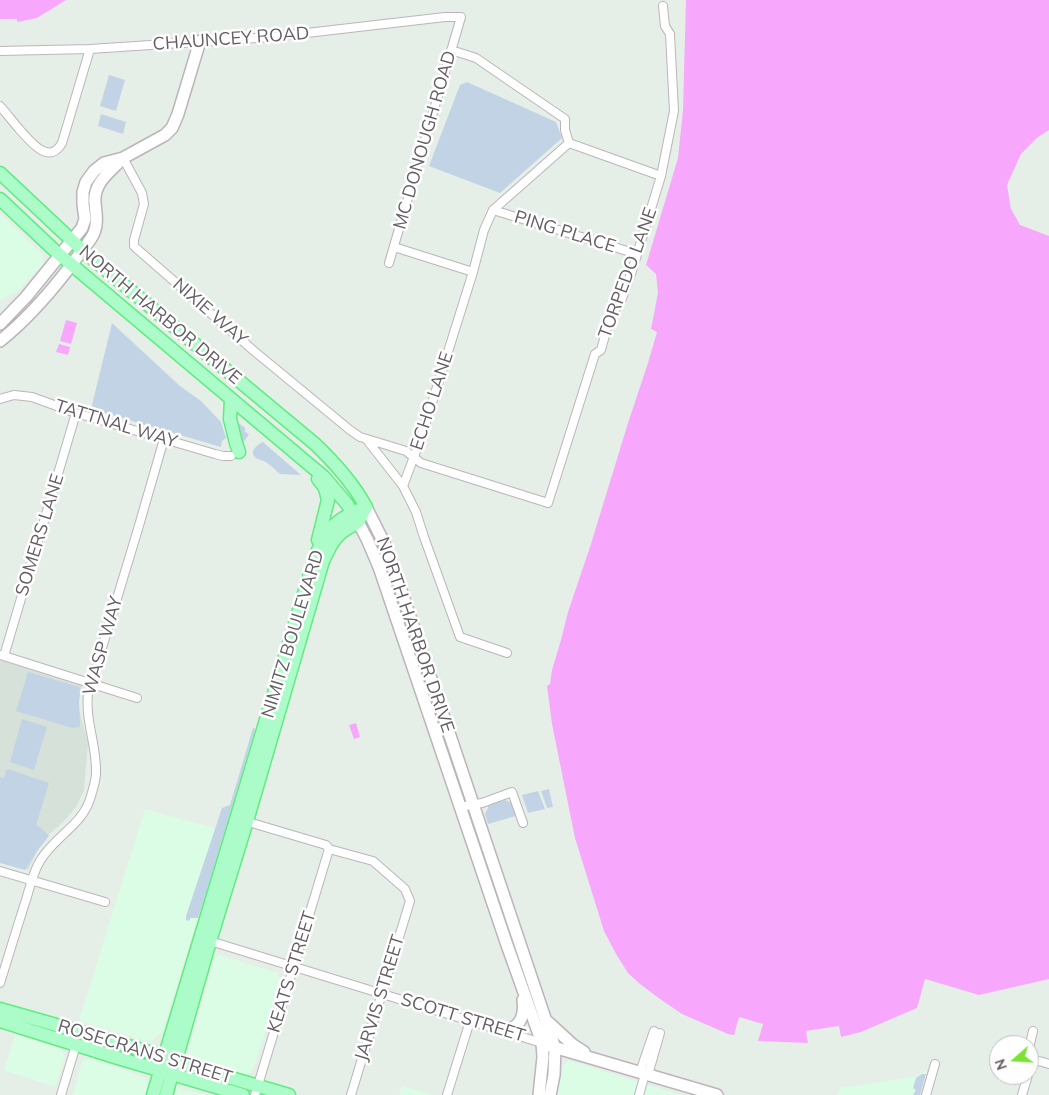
<!DOCTYPE html>
<style>
body{margin:0}
#map{position:relative;width:1049px;height:1095px;overflow:hidden;background:#e5efe8;font-family:Mulish,sans-serif}
canvas{display:block}
.north{position:absolute;left:989px;top:1035px;width:50px;height:50px;box-sizing:border-box;background:#fff;border:1px solid #c1bec1;border-radius:50%;rotate:251deg;font-size:14px;font-weight:700;line-height:20px;text-align:center;color:#655d64}
.north::after{content:'';display:block;margin:auto;width:18px;height:22px;background:#7ce336;clip-path:polygon(50% 0,100% 100%,50% 72%,0 100%)}
</style>
<div id="map">
<canvas width="1049" height="1095"></canvas>
<div class="north">N</div>
</div>
<script>
const c = document.querySelector('canvas').getContext('2d');
c.lineJoin = 'round';
function fillPath(path, color) {
  c.fillStyle = color;
  c.fill(path, 'evenodd');
}
function trace(path, color, width, dash) {
  c.strokeStyle = color;
  c.lineWidth = width;
  c.lineCap = dash ? 'butt' : 'round';
  c.setLineDash(dash || []);
  c.stroke(path);
}
function label(font, color, halo, rows, align = 'center') {
  c.font = font + ' Mulish,sans-serif';
  c.lineWidth = 5;
  c.setLineDash([]);
  c.textBaseline = 'middle';
  c.strokeStyle = halo;
  c.fillStyle = color;
  for (const [text, x, y, turn = 0] of rows) {
    c.save();
    c.translate(x, y);
    c.rotate((+turn || 0) * Math.PI / 180);
    c.textAlign = isNaN(turn) ? turn : align;
    if (halo) c.strokeText(text, 0, 0);
    c.fillText(text, 0, 0);
    c.restore();
  }
}
const commercial = new Path2D(`
 M0 214 42 254 44 263 19 290 0 300Z
 M145 809 225 831 162 1032 151 1042 79 1021Z
 M219 955 278 973 281 981 253 1070 247 1075 187 1056 216 956Z
 M15 1035 60 1049 65 1056 55 1087 4 1070Z
 M90 1058 145 1078 148 1085 144 1095H73L82 1062Z
 M570 1061 680 1095H558L563 1067 566 1063Z
 M927 1070 919 1095H838L840 1088 914 1077Z
 M402 1086 431 1094V1095H399Z
 M176 1087 206 1095H174Z`);
const education = new Path2D(`
 M0 660 83 685 77 701 88 744 84 790 76 807 65 820 42 841 28 870 0 862Z`);
const green = new Path2D(`
 M109 75 125 80 116 111 100 106Z
 M467 82 556 122 562 138 500 193 429 166 460 85Z
 M101 114 126 122 123 134 98 126Z
 M112 323 180 386 201 401 221 422 226 438 222 441 221 447 91 409Z
 M235 420 245 428V432L249 434 243 443Z
 M263 442 264 443 301 475 280 474C276 471 272 466 267 463 264 460 259 460 256 458 248 452 257 445 263 442Z
 M28 672 79 687 81 689 79 701 80 727 72 728 16 711Z
 M22 719 47 727 34 770 10 762Z
 M253 728H254L255 730 204 900 198 918H191L188 921 186 920V916L222 808 230 805Z
 M8 769 49 783 36 825 41 828 49 836 37 851 25 870 0 863V777L4 778 6 770H8Z
 M549 789 553 807 547 808 541 791Z
 M538 791 545 809 528 813 522 795Z
 M505 800 512 803 516 816 488 824 485 814 488 808V806Z
 M922 1074H926L920 1095H913L916 1090 913 1088 916 1078Z`);
const water = new Path2D(`
 M0 0H66L37 18 17 22V19H0Z
 M686 0H1049V130L1038 137 1021 154 1007 185 1011 209 1020 225 1049 236V979L979 995 925 979 917 1008 861 1032 841 1037 839 1026 806 1031 808 1043 758 1041 763 1024 739 1017 734 1035 728 1034 682 1014 660 999 640 984 628 973 616 954 604 931 575 838 552 724 547 686 550 684 552 670 561 640 568 612 590 547 628 423 648 363 657 332 651 329 658 293 656 274 646 265 678 158 683 110Z
 M66 320 77 323 71 344 60 341Z
 M59 344 70 347 68 355 56 352Z
 M356 723 360 737 354 739 349 725Z`);
const street = new Path2D(`
 M451 50 476 58 565 119V130L569 143 661 176
 M0 51 90 49 272 37 445 17H461L389 263
 M0 106C7 114 13 122 20 130 30 141 49 166 62 143L90 49
 M123 158 142 193 144 204 134 240V246L136 248 254 351 350 430 360 437 367 439 406 451 421 463 548 503 595 354 601 350 610 317 621 301 632 271 661 176 674 111 670 34 665 26 663 6
 M493 210 637 254
 M394 247 473 272
 M0 399 14 395 32 397 76 413 215 454 223 456H231
 M367 440 403 486
 M507 653 460 637 424 537 416 512 403 486 421 438 473 272 484 230 493 210 569 143
 M1 655 137 698
 M4 656 76 413
 M460 807 482 803 512 792 523 823
 M245 821 326 845 329 849 373 861 405 889 410 901 351 1095
 M0 871 105 902
 M210 941 542 1043
 M0 983C9 955 17 927 26 900 30 887 33 872 40 861 55 835 83 826 91 796 93 789 96 780 96 773 97 746 85 721 88 694L138 529 164 439
 M1029 1048 1033 1031
 M1034 1062 1039 1061 1049 1064
 M640 1072 654 1031
 M648 1075 660 1033
 M61 1095 76 1045
 M255 1095 329 849
 M447 1095 470 1021
 M639 1095 645 1074
 M926 1095 935 1064
 M1022 1095 1028 1075`);
const secondary = new Path2D(`
 M0 324 26 297 82 228 85 219 83 204V192L86 182 94 171 104 163 123 158 165 135 172 128 178 114 200 41
 M0 341C30 317 56 286 78 256 83 248 90 242 94 233 98 223 96 214 95 203 93 183 110 172 122 159
 M366 507 384 543 396 575 555 1048 554 1075 550 1095
 M358 522 367 539 379 567 507 945 542 1043 543 1057 539 1095
 M548 1022 573 1045 584 1052
 M500 1030C520 1031 525 1016 523 1000
 M550 1046 717 1095`);
const primary = new Path2D(`
 M0 173 82 250 315 444C335 463 353 483 366 507
 M0 199 53 249 324 477 347 504 356 519
 M231 399 230 419 236 443 239 452
 M318 540 328 500 325 488 318 479
 M0 1009 81 1032 156 1054 183 1064 289 1095
 M0 1021 118 1058 243 1095
 M153 1095 312 567C315 558 318 549 322 541 331 523 348 514 366 507
 M166 1095 210 941 247 821 323 561 331 545 336 538 342 532 358 522 366 507`);
const streetNames = [
 ["CHAUNCEY ROAD",231,39,-4],
 ["MC DONOUGH ROAD",425,140,-74],
 ["PING PLACE",565,232,17],
 ["TORPEDO LANE",628,273,-70],
 ["NIXIE WAY",210,312,41],
 ["NORTH HARBOR DRIVE",160,315,40],
 ["ECHO LANE",432,401,-72],
 ["TATTNAL WAY",116,424,17],
 ["SOMERS LANE",40,535,-73],
 ["NIMITZ BOULEVARD",293,634,-73],
 ["NORTH HARBOR DRIVE",415,635,71],
 ["WASP WAY",103,646,-74],
 ["KEATS STREET",292,972,-73],
 ["JARVIS STREET",380,998,-73],
 ["SCOTT STREET",463,1018,17],
 ["ROSECRANS STREET",145,1052,17]
];
fillPath(commercial, '#dcfde5');
fillPath(education, '#d6e1d9');
fillPath(green, '#c2d3e5');
fillPath(water, '#f8a8fc');
trace(street, '#bbb5ba', 10);
trace(secondary, '#bcb4bb', 14);
trace(primary, '#60ec82', 15);
trace(street, '#fff', 8);
trace(secondary, '#fff', 11);
trace(primary, '#acfcc9', 12);
label('18px', '#655d64', '#fff', streetNames);
</script>
